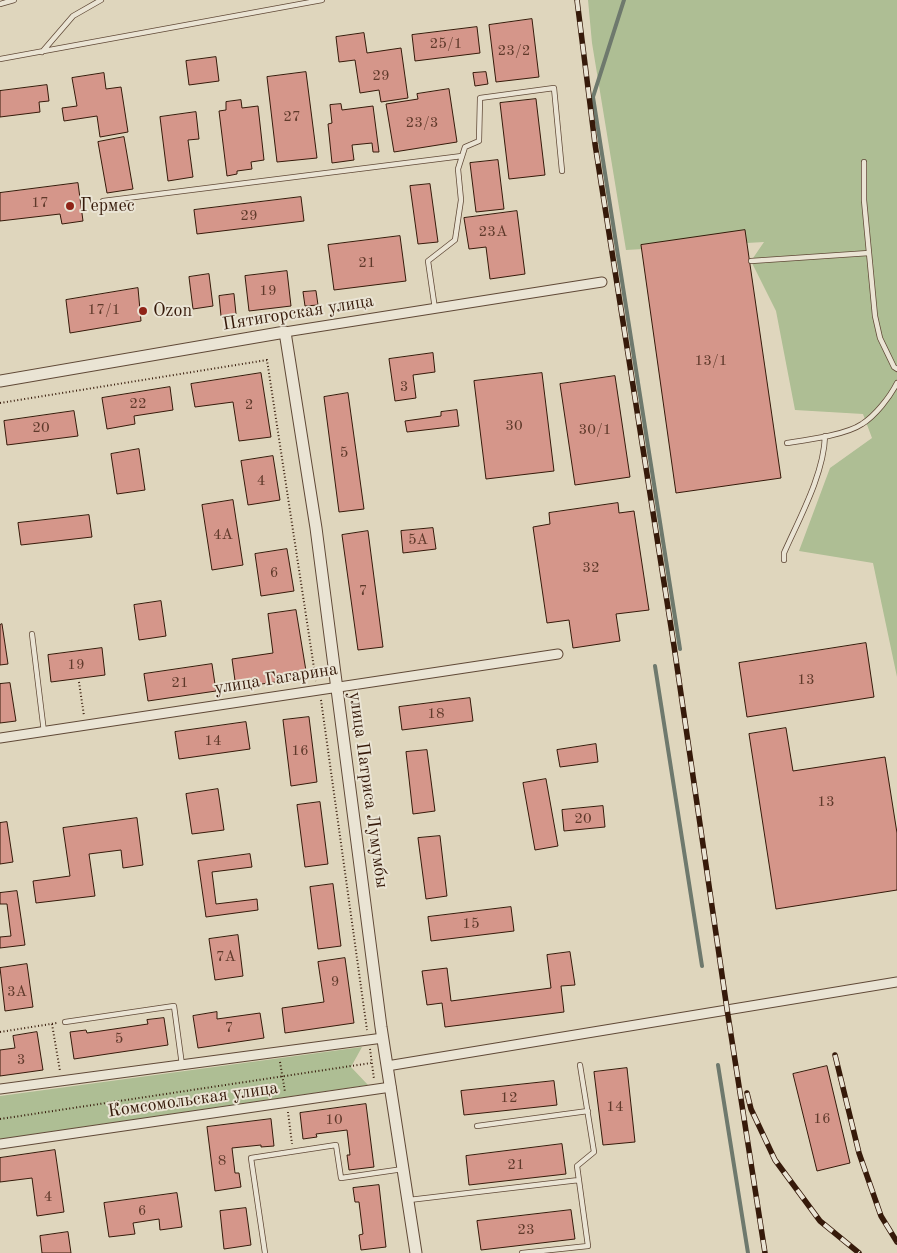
<!DOCTYPE html>
<meta charset="utf-8">
<style>
body{margin:0}
canvas{display:block;background:#dfd6bd}
</style>
<canvas width="897" height="1253"></canvas>
<script>
const c = document.querySelector('canvas').getContext('2d');
c.lineJoin = 'round';
function fillPath(path, color) {
  c.fillStyle = color;
  c.fill(path, 'evenodd');
}
function trace(path, color, width, dash) {
  c.strokeStyle = color;
  c.lineWidth = width;
  c.lineCap = dash ? 'butt' : 'round';
  c.setLineDash(dash || []);
  c.stroke(path);
}
function label(font, color, halo, rows, align = 'center') {
  c.font = font + ' "Old Standard TT",serif';
  c.lineWidth = 4;
  c.setLineDash([]);
  c.textBaseline = 'middle';
  c.strokeStyle = halo;
  c.fillStyle = color;
  for (const [text, x, y, turn = 0] of rows) {
    c.save();
    c.translate(x, y);
    c.rotate((+turn || 0) * Math.PI / 180);
    c.textAlign = isNaN(turn) ? turn : align;
    if (halo) c.strokeText(text, 0, 0);
    c.fillText(text, 0, 0);
    c.restore();
  }
}
const green = new Path2D(`
 M588 0H897V677L873 563 799 551 830 468 872 438 863 414 795 410 776 311 751 261 764 242 626 250 592 43Z
 M362 1047 351 1067 368 1085 0 1139V1096Z`);
const stream = new Path2D(`
 M624 0 593 97 680 649
 M655 666 702 966
 M718 1065 748 1253`);
const building = new Path2D(`
 M532 19 539 77 496 82 489 25Z
 M477 27 480 53 415 61 412 35Z
 M364 33 367 53 401 48 408 98 381 102 379 90 360 93 355 60 339 62 336 37Z
 M216 57 219 81 189 85 186 61Z
 M306 72 317 158 277 162 267 77Z
 M486 72 488 84 475 86 473 73Z
 M104 73 106 89 121 87 128 132 100 137 97 116 64 121 62 108 77 106 72 78Z
 M47 85 49 101 39 102 40 112 0 117V91Z
 M449 89 457 142 394 152 386 104 418 99 417 94Z
 M536 99 545 175 509 179 500 103Z
 M241 100 242 108 258 106 264 160 251 162 252 169 237 171V174L227 176 219 111 226 110V102Z
 M341 104 342 110 373 106 379 152H373L372 143 352 145 354 160 332 163 328 124 332 123 330 105Z
 M196 112 199 139 188 140 193 177 168 181 160 117Z
 M124 137 133 189 107 193 98 142Z
 M498 160 504 209 476 212 470 163Z
 M78 183 83 221 62 224 60 214 0 221V193Z
 M430 184 438 242 418 244 410 186Z
 M301 197 304 221 197 234 194 210Z
 M517 211 525 274 490 279 486 247 469 249 464 218Z
 M745 230 781 478 676 493 641 245Z
 M400 236 406 281 334 290 328 245Z
 M287 271 291 306 249 311 245 276Z
 M209 274 213 306 193 309 189 277Z
 M138 288 141 321 70 333 66 300Z
 M316 291 318 305 305 306 303 292Z
 M234 294 236 314 221 316 219 296Z
 M433 353 435 372 413 375 416 398 395 401 389 359Z
 M261 373 271 437 239 441 233 402 195 407 191 384Z
 M542 373 554 471 486 479 474 381Z
 M615 376 630 477 575 485 560 384Z
 M170 387 173 410 134 416 135 424 107 429 102 398Z
 M348 393 364 509 339 512 324 397Z
 M457 410 459 426 407 432 405 421 441 416V412Z
 M74 411 78 436 7 445 4 421Z
 M139 449 145 490 117 494 111 454Z
 M273 456 280 500 248 505 241 461Z
 M233 500 243 565 212 570 202 505Z
 M618 503 619 513 634 511 649 610 616 614 620 641 573 648 569 620 547 623 533 527 550 524 549 513Z
 M89 515 92 537 21 545 18 523Z
 M433 528 436 549 403 553 401 531Z
 M368 531 383 647 358 650 342 535Z
 M287 549 294 591 261 596 255 554Z
 M161 601 166 636 139 640 134 605Z
 M296 610 307 677 236 688 232 659 273 653 268 614Z
 M2 624 8 664 0 665V625Z
 M866 643 874 697 747 717 739 663Z
 M102 648 105 675 51 682 48 655Z
 M212 664 216 691 148 701 144 674Z
 M10 683 16 721 0 723V684Z
 M470 698 473 721 402 730 399 707Z
 M309 717 317 782 291 786 283 720Z
 M246 722 250 749 179 759 175 732Z
 M786 728 793 771 885 757 897 833V890L776 909 749 734Z
 M596 744 598 762 560 767 557 750Z
 M427 750 435 811 413 814 406 752Z
 M546 779 558 846 535 850 523 783Z
 M218 789 224 830 192 834 186 794Z
 M320 802 328 864 305 867 297 805Z
 M603 806 605 827 564 831 562 810Z
 M137 818 143 865 123 868 121 850 89 854 95 896 36 903 33 881 70 876 63 828Z
 M7 822 13 862 0 864V823Z
 M440 836 447 896 426 899 418 838Z
 M250 854 252 867 212 872 216 904 257 899 258 910 206 917 198 861Z
 M333 884 341 946 318 949 310 887Z
 M17 891 25 945 0 948V937L11 936 7 904H0V893Z
 M511 907 514 931 431 941 428 917Z
 M238 935 243 976 215 980 209 939Z
 M570 952 575 985 561 986 564 1012 445 1027 442 1003 427 1005 422 971 447 968 451 1001 551 988 547 955Z
 M345 958 354 1023 285 1033 282 1008 324 1002 318 962Z
 M27 964 33 1007 5 1011 0 968Z
 M217 1012V1019L260 1013 264 1038 198 1048 193 1016Z
 M164 1018 168 1045 74 1059 70 1032 86 1030 87 1033 148 1024 147 1020Z
 M37 1032 43 1070 0 1076V1050L15 1048 13 1036Z
 M827 1066 850 1163 817 1171 793 1074Z
 M627 1068 635 1142 603 1145 594 1072Z
 M554 1081 557 1105 464 1115 461 1091Z
 M366 1104 374 1167 349 1170 347 1155H350L347 1130 316 1134 317 1137 303 1139 300 1113Z
 M271 1119 274 1146 261 1147V1145L232 1148 235 1173H239L241 1187 215 1191 207 1127Z
 M562 1144 566 1174 469 1185 466 1156Z
 M55 1150 64 1212 37 1216 32 1178 0 1182V1158Z
 M379 1185 386 1247 361 1250 359 1235 363 1234 359 1202H355L353 1188Z
 M177 1193 182 1227 160 1230 159 1219 133 1223 135 1234 109 1237 104 1203Z
 M246 1208 251 1245 224 1249 220 1211Z
 M571 1210 575 1239 481 1250 477 1221Z
 M68 1232 71 1253H42L40 1236Z`);
const path = new Path2D(`
 M0 403 267 360 316 681
 M79 682 84 716
 M321 700 367 1030
 M52 1024 60 1071
 M0 1032 57 1023
 M370 1049 374 1079
 M280 1062 285 1092
 M288 1112 292 1144
 M0 1119 371 1063`);
const service = new Path2D(`
 M0 4 14 0
 M42 52 73 16 101 0
 M0 59 322 0
 M864 162V200L875 316 880 338 894 367 897 369
 M103 201 462 156
 M751 261 869 253
 M435 309 428 261 455 240 461 200 458 169 465 147 479 141 480 98 554 88 562 171
 M787 443C807 440 846 435 862 424 875 416 890 397 897 383
 M784 560V553C799 519 824 474 825 436
 M32 634 44 732
 M65 1022 174 1006 182 1065
 M477 1126 588 1111
 M409 1200 579 1180
 M265 1253 251 1158 336 1145 341 1178 403 1169
 M522 1253 588 1246 577 1166 594 1152 580 1065`);
const minor = new Path2D(`
 M285 332 602 282
 M0 738 558 654
 M387 1066 897 982
 M0 1089 383 1038
 M0 1144 391 1087`);
const tertiary = new Path2D(`
 M0 381 285 332 316 528 381 1027 416 1253`);
const rail = new Path2D(`
 M577 0 595 144 674 646 727 1009 765 1253
 M835 1055 859 1153 881 1216 897 1242
 M747 1093 751 1109 775 1160 820 1221 859 1253`);
const markers = [
 [70,206,5,"#8f2418"],
 [143,311,5,"#8f2418"]
];
const numberNames = [
 ["25/1",446,44],
 ["23/2",514,51],
 ["29",381,76],
 ["27",292,117],
 ["23/3",422,123],
 ["17",40,203],
 ["29",249,216],
 ["23А",493,232],
 ["21",367,263],
 ["19",268,291],
 ["17/1",104,310],
 ["13/1",711,361],
 ["3",404,387],
 ["22",138,404],
 ["2",249,405],
 ["30",514,426],
 ["20",41,428],
 ["30/1",595,430],
 ["5",344,453],
 ["4",261,481],
 ["4А",223,535],
 ["5А",418,540],
 ["32",591,568],
 ["6",274,573],
 ["7",363,591],
 ["19",76,665],
 ["13",806,680],
 ["21",180,683],
 ["18",436,714],
 ["14",213,741],
 ["16",300,751],
 ["13",826,802],
 ["20",583,819],
 ["15",471,924],
 ["7А",226,957],
 ["9",335,982],
 ["3А",17,992],
 ["7",229,1028],
 ["5",119,1039],
 ["3",21,1060],
 ["12",509,1098],
 ["14",615,1107],
 ["16",822,1119],
 ["10",334,1120],
 ["8",222,1161],
 ["21",516,1165],
 ["4",48,1197],
 ["6",142,1211],
 ["23",526,1230]
];
const poiNames = [
 ["Гермес",80,206],
 ["Ozon",153,311]
];
const streetNames = [
 ["Пятигорская улица",298,313,-9],
 ["улица Гагарина",276,679,-9],
 ["улица Патриса Лумумбы",368,790,82],
 ["Комсомольская улица",193,1100,-8]
];
fillPath(green, '#aebe94');
trace(stream, '#6e796d', 4);
fillPath(building, '#d5968a');
trace(building, '#361a0a', 1);
trace(service, '#604937', 6);
trace(minor, '#604937', 11);
trace(tertiary, '#604937', 13);
trace(path, '#361a0a', 2, [1, 2.5]);
trace(service, '#eae4d4', 4.5);
trace(minor, '#eae4d4', 9);
trace(tertiary, '#eae4d4', 11);
trace(rail, '#361a0a', 5.5);
trace(rail, '#eae4d4', 4, [11]);
for (const [x, y, r, color] of markers) {
  const dot = new Path2D();
  dot.arc(x, y, r, 0, 2 * Math.PI);
  c.fillStyle = color;
  c.fill(dot);
  trace(dot, '#eae4d4', 2);
}
label('15px', '#5e392a', null, numberNames);
label('18px', '#361a0a', '#eae4d4', poiNames, 'left');
label('18px', '#361a0a', '#eae4d4', streetNames);
</script>
